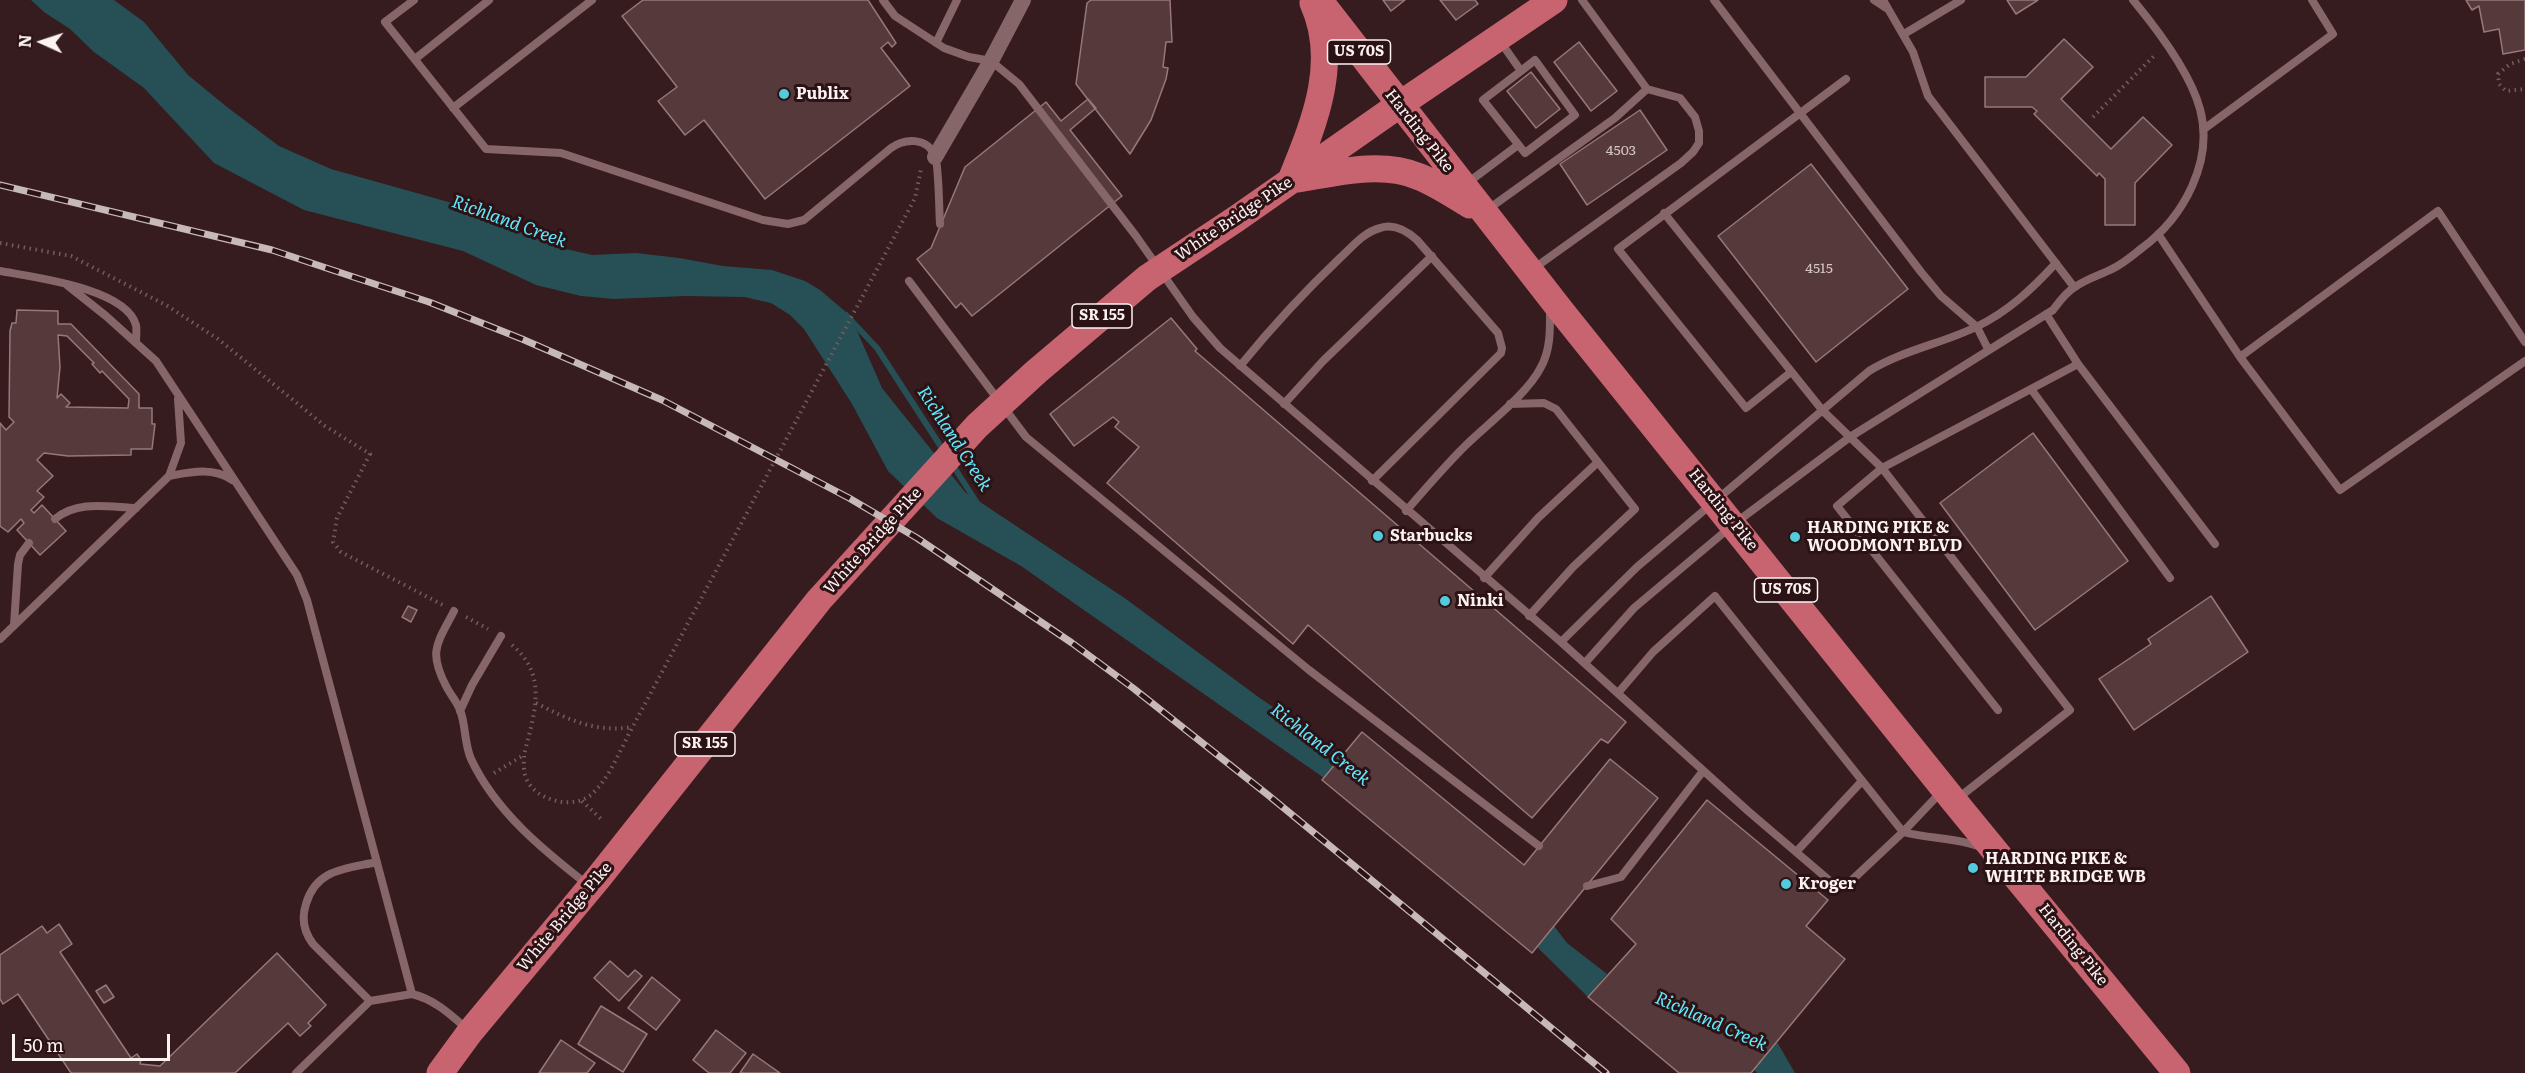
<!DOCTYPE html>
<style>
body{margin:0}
#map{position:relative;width:2525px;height:1073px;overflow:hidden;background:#361c1e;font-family:Literata,serif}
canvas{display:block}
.north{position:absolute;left:12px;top:12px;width:60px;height:60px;-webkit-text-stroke:4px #2b1215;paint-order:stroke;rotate:273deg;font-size:16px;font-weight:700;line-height:24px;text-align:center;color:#fdf2f2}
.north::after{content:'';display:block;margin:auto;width:21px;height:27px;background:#fdf2f2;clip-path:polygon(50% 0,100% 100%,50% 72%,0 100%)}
.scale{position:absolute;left:12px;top:1034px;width:158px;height:27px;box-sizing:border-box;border:3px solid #fdf2f2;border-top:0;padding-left:8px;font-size:18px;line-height:21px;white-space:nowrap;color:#fdf2f2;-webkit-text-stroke:4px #2b1215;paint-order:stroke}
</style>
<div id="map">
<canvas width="2525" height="1073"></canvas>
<div class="north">N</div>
<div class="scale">50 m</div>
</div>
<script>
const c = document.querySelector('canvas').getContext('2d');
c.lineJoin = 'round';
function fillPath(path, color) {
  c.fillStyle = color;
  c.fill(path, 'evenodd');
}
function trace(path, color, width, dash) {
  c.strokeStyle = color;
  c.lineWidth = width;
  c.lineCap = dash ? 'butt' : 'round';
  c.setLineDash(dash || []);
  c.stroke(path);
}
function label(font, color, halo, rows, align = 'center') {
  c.font = font + ' Literata,serif';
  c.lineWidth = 6;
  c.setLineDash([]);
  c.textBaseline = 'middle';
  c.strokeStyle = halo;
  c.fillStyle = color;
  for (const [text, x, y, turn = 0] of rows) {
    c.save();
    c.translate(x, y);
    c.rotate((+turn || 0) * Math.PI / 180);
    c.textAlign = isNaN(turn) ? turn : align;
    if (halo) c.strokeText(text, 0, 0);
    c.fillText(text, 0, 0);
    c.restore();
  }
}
const water = new Path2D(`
 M31 0H114L144 22 188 75 227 107 279 146 331 169 452 203 557 247 592 255 636 253 679 258 723 266 772 270 805 281 820 290 846 312 858 333 882 388 965 492 1126 599 1257 696 1343 755 1324 778 1021 566 937 518 888 471 852 404 804 329 790 315 771 303 744 297 686 296 614 299 581 296 536 285 463 251 304 210 214 163 144 88 94 52 70 29 44 12Z
 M1554 926 1567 943 1607 974 1588 997 1537 947Z
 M1777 1042 1795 1073H1757L1754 1069Z`);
const stream = new Path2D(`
 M846 315 877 348 945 453
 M952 464 979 506`);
const building = new Path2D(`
 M643 0H868L896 43 892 47 888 42 881 48 910 86 765 199 704 120 685 135 658 101 677 87 622 16Z
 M1091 0H1170L1172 42H1166L1163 67 1168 68 1166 79 1151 120 1130 154 1076 84 1087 3Z
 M1383 0H1405L1391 11Z
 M1440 0H1475L1478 4 1456 20Z
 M2007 0H2038L2016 14Z
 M2466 0H2525V50L2503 54 2499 29 2484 32 2479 6 2472 10Z
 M2064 39 2093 67 2061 99 2111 149 2143 117 2172 145 2135 183V225H2105V179L2099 173 2097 176 2034 114 2037 111 2032 107H1985V77H2026Z
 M1579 42 1617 91 1591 111 1554 62Z
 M1531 72 1560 109 1536 128 1507 91Z
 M1088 99 1096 108 1070 130 1122 196 972 316 961 303 956 308 917 259 931 248 965 167 1046 102 1061 121Z
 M1640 110 1667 150 1587 205 1560 164Z
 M1811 164 1908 289 1816 362 1718 236Z
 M17 310 58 311V324H71L139 394V408H152V424H155L152 449H131V455L68 456 44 453 37 460 53 476 37 491 44 497 31 510 34 513 42 505 66 531 40 555 17 530 24 523 21 519 8 532 0 526V423L6 430 14 422 9 417 10 331 12 323H16ZM58 335 67 336 94 363 92 364 100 373 102 371 129 399 128 408 66 407 70 403 61 394 57 398 60 367Z
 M1171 318 1197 349 1195 351 1626 722 1608 743 1601 739 1532 818 1308 625 1293 644 1107 483 1139 447 1115 427 1119 422 1113 417 1074 446 1050 414Z
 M2033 433 2128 561 2035 630 1940 503Z
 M2211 596 2248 652 2134 730 2099 679 2151 644 2148 639Z
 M408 606 417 610 411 622 402 617Z
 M1362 732 1524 865 1610 759 1658 798 1532 953 1322 780Z
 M1707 800 1828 900 1806 926 1845 959 1751 1073H1679L1588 997 1636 944 1611 919Z
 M59 924 72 944 60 952 131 1058 137 1054 141 1060 140 1064 160 1066 277 953 326 1005 308 1023 311 1026 300 1036 288 1023 235 1073H71L18 994 3 1004 0 999V955L42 926 47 933Z
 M610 961 628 977 635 970 642 976 619 1001 594 978Z
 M652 977 680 1000 656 1030 628 1008Z
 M106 985 114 997 104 1003 96 991Z
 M601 1006 647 1034 623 1072 578 1044Z
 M716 1030 746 1053 730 1073H709L693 1060Z
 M561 1040 595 1063 587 1073H539Z
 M753 1054 780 1073H740Z`);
const path = new Path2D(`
 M2525 59 2510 64 2498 74 2499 84 2506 91 2525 89
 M2093 117 2156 54
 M0 243 71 256 166 305 218 339 325 426 370 454 337 518 333 542 341 552 443 605
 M466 617 488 629
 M512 645C549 676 534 714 524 755
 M536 703C567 719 595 733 632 727
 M494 773 524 755C524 762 523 770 526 778 535 801 575 811 593 793 610 777 620 750 631 730L915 198 921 169
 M582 801 601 819`);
const service = new Path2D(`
 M414 0 385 22 486 149 561 153 763 220 788 224 804 220 891 148C905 138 927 137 935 156 939 166 939 211 940 224
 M883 0 895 16 944 48 969 57 991 61 1019 84 1136 236 1193 317 1220 348 1561 642 1748 811 1830 881 1845 884 1852 880 1903 832 1942 791
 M1714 0 1921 272 1941 296 1977 327 1988 349
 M1874 0 1886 8
 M1883 0 1913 52 1928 96 2074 287
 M1904 34 1961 0
 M1500 41 1521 71 1483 100 1525 153 1575 115 1535 60 1521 71
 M936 43 957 0
 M415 59 489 0
 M453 108 592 0
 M2204 129 2333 34 2312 0
 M1466 184 1518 145
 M1487 210 1615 118 1647 89
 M1664 213 1823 411 1882 468 2070 710 1957 799
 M2158 234 2240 357 2340 490 2525 361
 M1533 269 1681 163 1693 152 1699 143V131L1695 117 1680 98 1647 89 1582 0
 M0 271C32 277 126 288 136 325 137 330 136 338 136 343
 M909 281 1026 437 1309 670 1539 846
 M67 285 106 316 156 361 297 575 307 600 412 994C434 999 451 1015 468 1030
 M2240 357 2438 211 2525 342
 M2078 364 2215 544
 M1240 366C1271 328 1304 292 1340 258 1352 247 1364 232 1380 228 1394 223 1407 231 1417 240L1498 333 1502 348 1501 353 1372 481
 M1791 372 1746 408 1618 249 1846 79
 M2031 389 2170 578
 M1284 404 1323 361 1432 256
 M1510 404 1544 403 1556 409 1635 509 1573 567 1529 616
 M169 476C191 472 213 467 232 480
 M1406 511C1425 489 1444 467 1465 446 1487 424 1527 395 1541 367 1551 349 1550 328 1550 308
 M55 519C78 500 108 507 136 508
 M1484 578 1538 518 1598 462
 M454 611C437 644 428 651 446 686 450 694 457 702 460 710 466 725 464 743 471 759 496 812 543 850 588 885
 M14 625 18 564 20 555 29 543
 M0 639 169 476 181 443 178 399
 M1561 642 1637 567 1869 371C1903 350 1941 344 1976 327 2008 312 2033 288 2056 263
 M1585 663 1634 608 1734 524 1850 437 2053 310C2059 302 2066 292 2075 287 2086 279 2100 275 2112 269 2123 264 2133 255 2142 248 2184 217 2214 161 2200 109 2190 72 2157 29 2133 0
 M1618 693 1653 652 1715 596 1903 832C1928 839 1956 837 1981 847
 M1998 710 1837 506 1882 468 2078 364 2046 314
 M460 711 472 685 501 636
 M1796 852 1862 781
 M1587 886 1621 877 1703 771
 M370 1001 313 944C304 932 301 919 306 904 316 869 345 869 377 862
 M296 1073 370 1001 412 994`);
const minor = new Path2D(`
 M935 157 991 61 1023 0`);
const primary = new Path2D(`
 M1319 0 1562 312 1954 801 2177 1073
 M1298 179C1335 173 1381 161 1417 176 1436 183 1453 195 1470 205
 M1291 180C1314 123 1340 63 1313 3
 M440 1073 470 1032 599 877 819 600 977 426 1036 372 1147 278 1236 219 1399 105 1554 0`);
const rail = new Path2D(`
 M0 185 272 250 429 302 522 339 662 400 849 498 917 538 1072 643 1133 688 1268 795 1606 1073`);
const markers = [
 [784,94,6,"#54cadd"],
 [1378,536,6,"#54cadd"],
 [1795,537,6,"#54cadd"],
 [1445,601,6,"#54cadd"],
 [1973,868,6,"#54cadd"],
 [1786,884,6,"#54cadd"]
];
const numberNames = [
 ["4503",1621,151],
 ["4515",1819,269]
];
const shields = [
 [1359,52,63],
 [1102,316,60],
 [1786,590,63],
 [705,744,60]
];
const shieldNames = [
 ["US 70S",1359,52],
 ["SR 155",1102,316],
 ["US 70S",1786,590],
 ["SR 155",705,744]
];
const poiNames = [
 ["Publix",796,94],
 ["HARDING PIKE &",1807,528],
 ["WOODMONT BLVD",1807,546],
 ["Starbucks",1390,536],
 ["Ninki",1457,601],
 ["HARDING PIKE &",1985,859],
 ["WHITE BRIDGE WB",1985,877],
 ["Kroger",1798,884]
];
const streetNames = [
 ["Harding Pike",1419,131,52],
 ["White Bridge Pike",1234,219,-34],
 ["Harding Pike",1723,510,51],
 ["White Bridge Pike",873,541,-48],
 ["White Bridge Pike",565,917,-50],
 ["Harding Pike",2073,945,51]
];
const waterNames = [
 ["Richland Creek",509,222,20],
 ["Richland Creek",954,439,57],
 ["Richland Creek",1320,745,38],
 ["Richland Creek",1711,1022,24]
];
fillPath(water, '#264f56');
trace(stream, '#264f56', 6);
fillPath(building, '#56393b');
trace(building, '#987879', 1.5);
trace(path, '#725d5e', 4, [1.5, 4.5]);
trace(service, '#866668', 8);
trace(minor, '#866668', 16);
trace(primary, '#c86370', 27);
trace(rail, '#c7b8b9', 7);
trace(rail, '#2b1215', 4.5, [14]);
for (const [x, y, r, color] of markers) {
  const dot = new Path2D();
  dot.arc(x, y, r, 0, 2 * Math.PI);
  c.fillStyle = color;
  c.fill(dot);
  trace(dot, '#2b1215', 2);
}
label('14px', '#d3c4c4', null, numberNames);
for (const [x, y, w] of shields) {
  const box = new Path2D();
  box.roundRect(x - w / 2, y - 12, w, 24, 4.5);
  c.fillStyle = '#2b1215';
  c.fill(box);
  trace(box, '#fdf2f2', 1.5);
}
label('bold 15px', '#fdf2f2', null, shieldNames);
label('bold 16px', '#fdf2f2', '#2b1215', poiNames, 'left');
label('16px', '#fdf2f2', '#2b1215', streetNames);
label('italic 18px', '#62e8fd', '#2b1215', waterNames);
</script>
